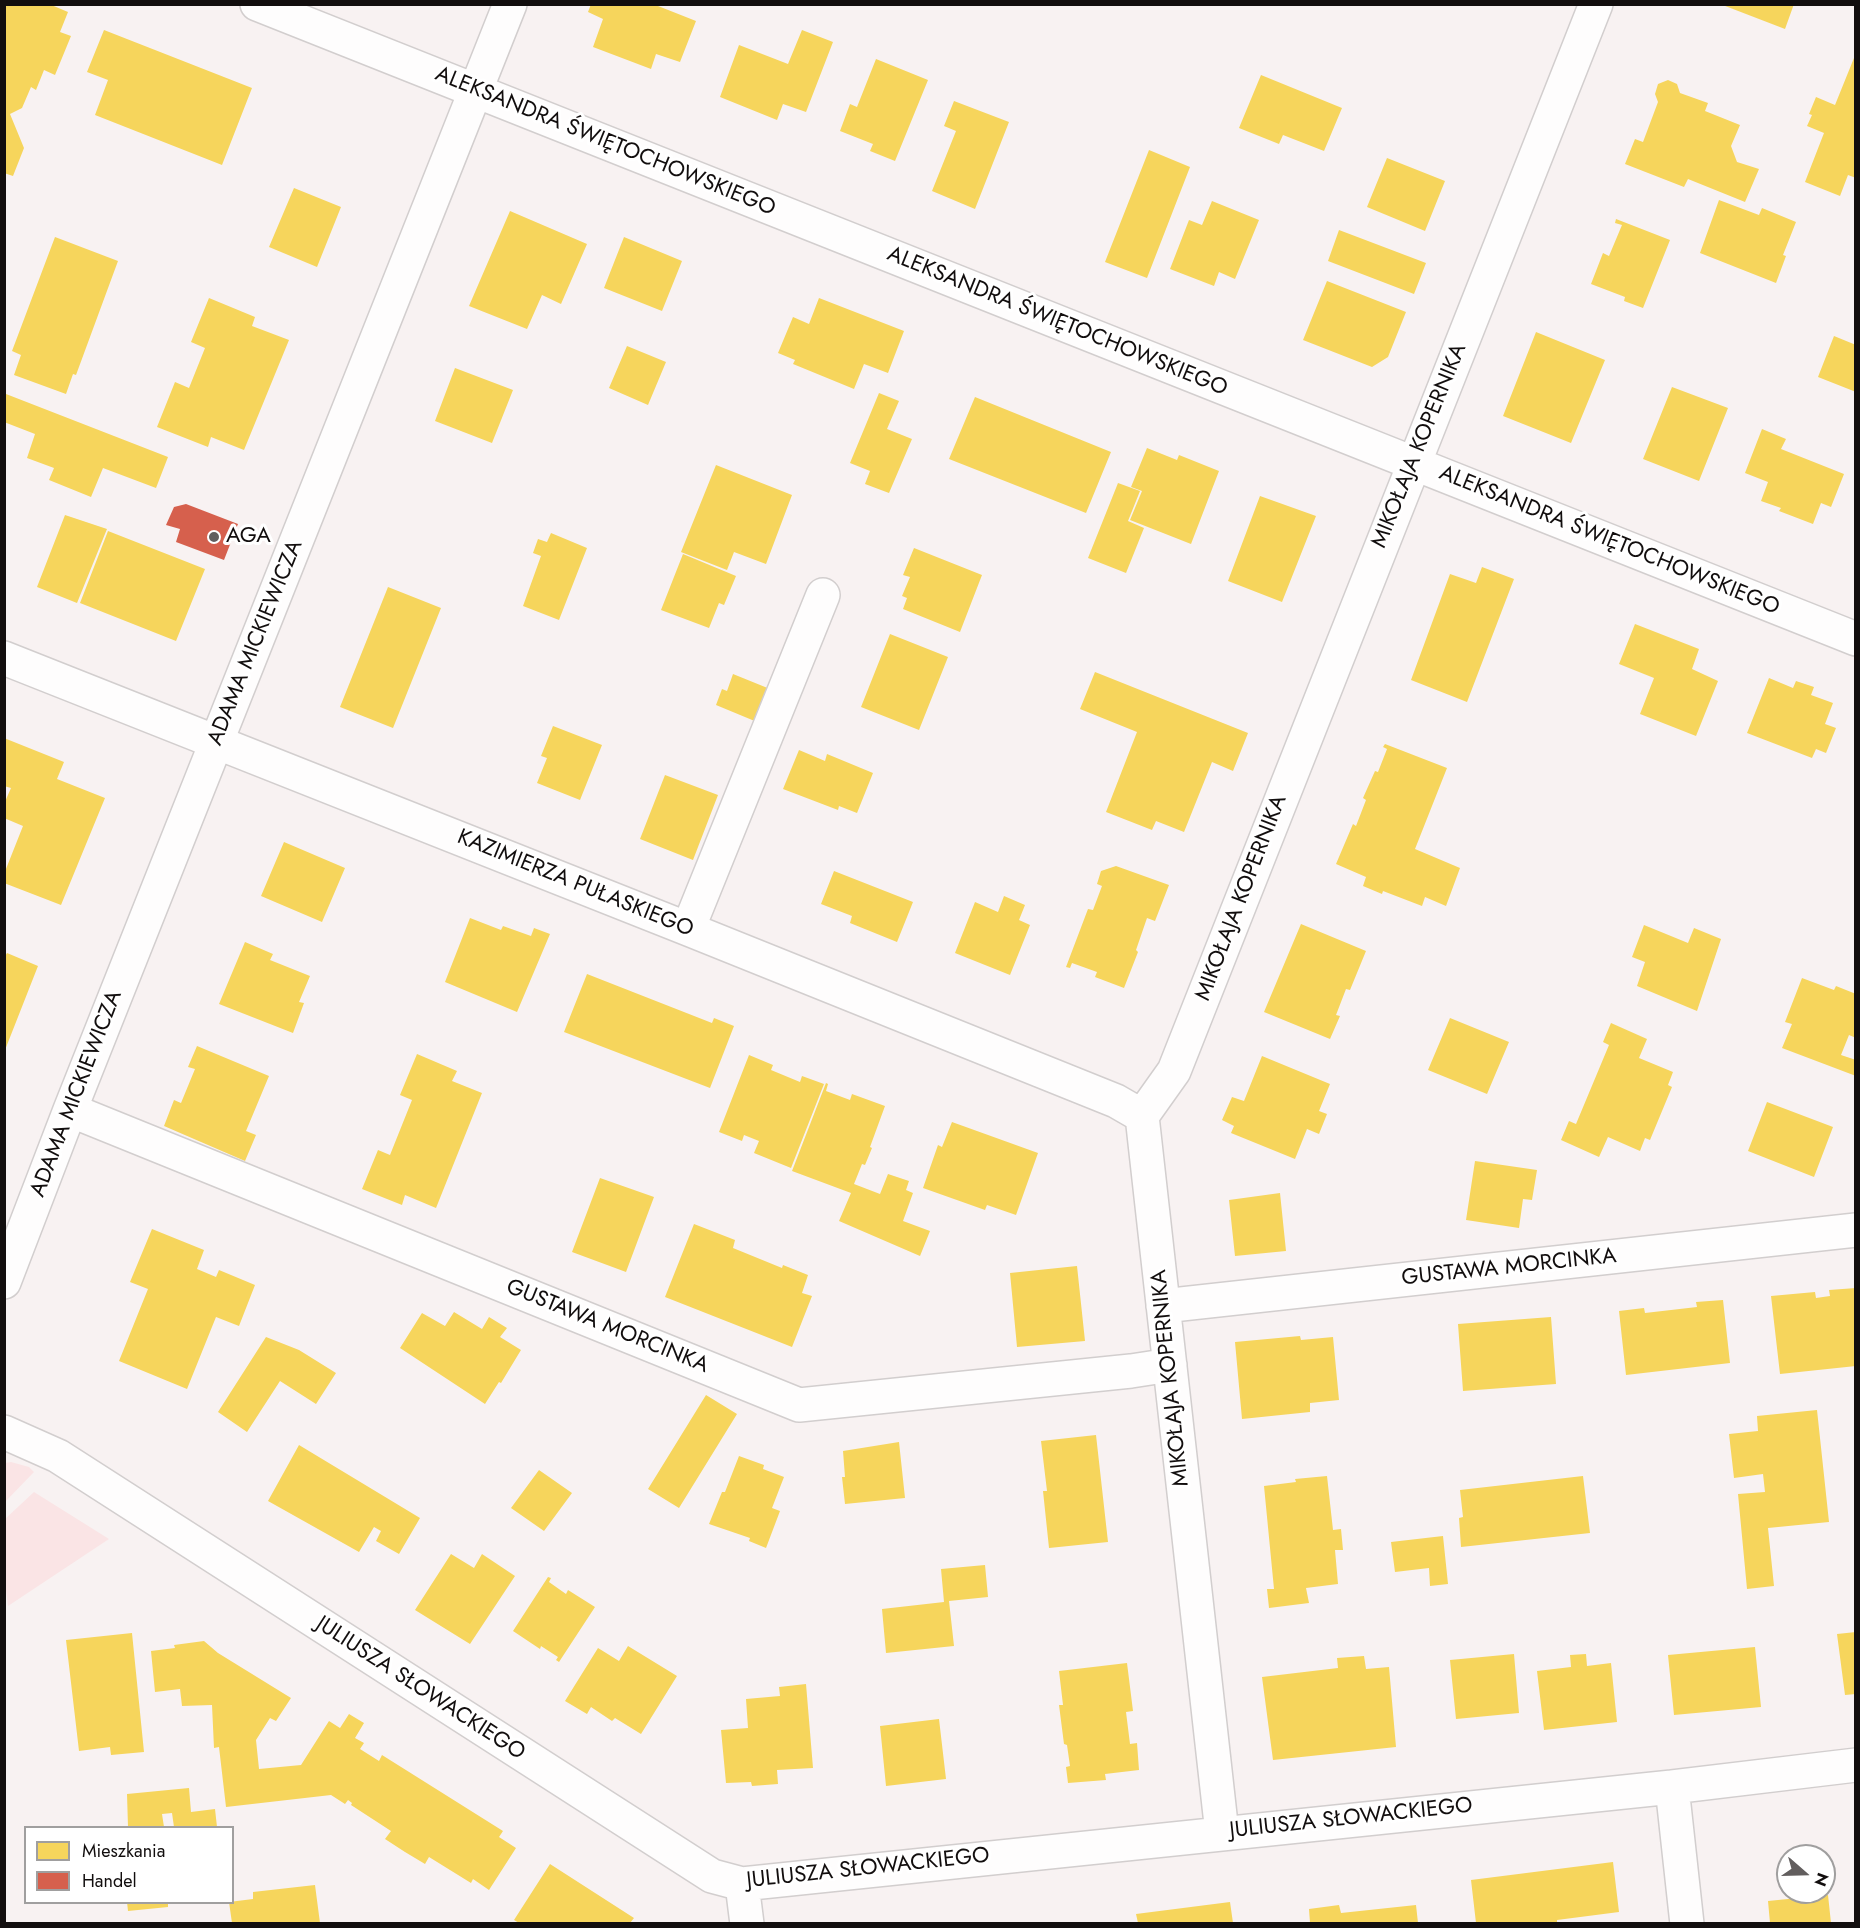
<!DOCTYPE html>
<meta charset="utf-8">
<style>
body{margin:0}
#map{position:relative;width:1860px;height:1928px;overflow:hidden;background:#f8f2f2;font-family:Jost,sans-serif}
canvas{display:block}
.frame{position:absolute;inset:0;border:6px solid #120e0e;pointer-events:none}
.legend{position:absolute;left:24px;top:1826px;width:210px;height:78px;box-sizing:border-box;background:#fff;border:2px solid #a09f9f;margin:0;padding:8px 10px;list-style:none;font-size:18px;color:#120e0e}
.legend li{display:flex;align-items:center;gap:12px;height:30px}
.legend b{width:30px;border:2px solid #a09f9f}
.north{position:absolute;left:1776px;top:1844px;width:60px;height:60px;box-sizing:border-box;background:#fff;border:2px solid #a09f9f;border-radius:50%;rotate:110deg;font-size:16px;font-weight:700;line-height:24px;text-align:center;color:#120e0e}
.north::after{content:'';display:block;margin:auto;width:21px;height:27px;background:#625e5e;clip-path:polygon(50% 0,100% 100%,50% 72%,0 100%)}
</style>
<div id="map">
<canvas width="1860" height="1928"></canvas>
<div class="frame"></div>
<ul class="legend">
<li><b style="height:16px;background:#f6d55c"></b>Mieszkania</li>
<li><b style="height:16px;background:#d6604d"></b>Handel</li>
</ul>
<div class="north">N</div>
</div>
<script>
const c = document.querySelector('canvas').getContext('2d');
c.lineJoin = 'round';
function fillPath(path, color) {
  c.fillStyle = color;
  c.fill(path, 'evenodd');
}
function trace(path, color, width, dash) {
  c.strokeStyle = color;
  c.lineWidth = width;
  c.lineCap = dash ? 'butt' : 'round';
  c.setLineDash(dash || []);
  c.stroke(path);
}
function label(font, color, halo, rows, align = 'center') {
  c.font = font + ' Jost,sans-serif';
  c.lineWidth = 6;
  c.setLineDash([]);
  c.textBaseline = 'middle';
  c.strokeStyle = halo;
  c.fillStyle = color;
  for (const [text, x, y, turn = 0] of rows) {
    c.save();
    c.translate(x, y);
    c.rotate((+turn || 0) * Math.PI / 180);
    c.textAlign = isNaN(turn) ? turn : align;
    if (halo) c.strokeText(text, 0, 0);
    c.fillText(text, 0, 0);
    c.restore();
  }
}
const green = new Path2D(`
 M11 1462 29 1467 34 1472 5 1502V1463Z
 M34 1492 109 1539 8 1606 4 1576 5 1519Z`);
const homes = new Path2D(`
 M4 4H49L68 12 60 32 71 36 55 75 44 70 36 90 31 87 22 108 10 114 24 148 13 176 4 173Z
 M591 4H653L696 21 680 62 656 54 651 69 593 47 603 19 588 12Z
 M1720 4H1794L1785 29Z
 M104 30 252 88 222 165 95 115 108 80 87 72Z
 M802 30 833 42 806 112 783 104 777 120 720 97 739 45 788 64Z
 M1856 53V178L1848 175 1840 196 1805 182 1824 133 1807 126 1812 115 1809 114 1816 97 1835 105Z
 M876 59 928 80 895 161 870 151 873 144 840 131 850 104 857 107Z
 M1261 75 1342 108 1324 151 1283 135 1279 144 1239 128Z
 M1668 80 1677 84 1680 93 1708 103 1705 111 1740 125 1731 146 1737 162 1759 169 1745 202 1688 179 1684 187 1625 164 1635 139 1643 142 1658 102 1655 94 1658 84Z
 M954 101 1009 122 975 209 932 191 956 131 944 126Z
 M1149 150 1190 167 1147 278 1105 262Z
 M1387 158 1445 181 1425 231 1367 207Z
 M294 188 341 207 317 267 269 247Z
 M1719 200 1759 215 1762 208 1796 222 1783 255 1786 256 1776 283 1700 253Z
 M1212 201 1259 220 1235 279 1219 272 1214 286 1170 269 1189 220 1202 225Z
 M510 211 587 244 561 304 542 295 527 329 469 306Z
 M1616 219 1670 240 1643 308 1624 301 1625 297 1591 284 1603 253 1609 256 1622 225 1615 223Z
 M1339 230 1426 263 1414 294 1328 261Z
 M55 237 118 261 76 375 73 374 66 394 14 375 21 355 12 351Z
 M624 237 682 261 662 311 604 288Z
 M1327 281 1406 312 1388 357 1372 367 1303 340Z
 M209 298 255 317 252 326 289 340 244 450 211 437 208 447 157 427 175 382 189 388 205 348 191 342Z
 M819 298 904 331 888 373 864 364 854 389 793 364 795 360 778 353 793 317 809 324Z
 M1536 332 1605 360 1571 443 1503 416Z
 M1834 336 1856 345V392L1818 377Z
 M627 346 666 362 648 405 609 388Z
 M455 368 513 390 492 443 435 421Z
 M1672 387 1728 408 1699 481 1643 459Z
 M879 393 899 401 887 429 912 439 889 493 865 484 870 471 850 463Z
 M6 394 168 457 156 488 103 468 91 497 49 480 54 468 27 458 35 434 4 422Z
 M975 397 1111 452 1086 513 949 459Z
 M1762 429 1786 439 1781 449 1844 474 1831 507 1821 503 1813 524 1779 511 1781 508 1761 501 1768 482 1745 473Z
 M1147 448 1177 460 1179 455 1219 471 1191 544 1130 520 1142 491 1131 487Z
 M716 465 792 495 766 564 734 552 727 570 681 552Z
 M1118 483 1140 491 1128 521 1144 528 1126 573 1088 558Z
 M1260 496 1316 516 1282 602 1228 581Z
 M65 515 107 529 77 603 37 587Z
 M108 531 205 569 176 641 80 603Z
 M551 533 587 548 559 620 523 606 541 556 533 553 538 539 547 542Z
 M914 548 982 575 960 632 903 609 907 598 902 596 910 577 903 575Z
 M683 554 736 576 724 605 719 603 709 628 661 610Z
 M1482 567 1514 579 1467 702 1411 680 1450 574 1476 583Z
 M388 587 441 608 393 728 340 707Z
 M1635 624 1699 649 1692 669 1718 681 1696 736 1640 714 1654 678 1619 664Z
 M890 634 948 657 919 730 861 707Z
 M1095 672 1248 733 1233 771 1212 762 1184 832 1156 821 1152 830 1106 812 1137 732 1080 709Z
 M733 674 770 689 757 722 716 705 722 689 727 691Z
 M1769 678 1793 688 1796 681 1814 687 1811 695 1833 703 1825 724 1836 728 1826 753 1816 749 1812 758 1747 733Z
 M553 726 602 745 580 800 537 783 547 758 541 756Z
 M4 738 64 762 57 779 105 798 61 905 4 883V874L23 826 4 818V804L11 788 4 786Z
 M1385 744 1447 768 1415 849 1460 868 1446 906 1425 897 1422 906 1383 891 1382 894 1363 886 1366 877 1336 864 1353 824 1356 826 1366 800 1363 798 1375 771 1378 772 1387 749 1383 747Z
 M799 750 825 761 827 754 873 773 857 813 839 806 838 810 783 789Z
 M665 775 718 795 693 860 640 839Z
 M284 842 345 868 322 922 261 896Z
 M1116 866 1169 885 1155 921 1147 918 1136 950 1138 952 1124 988 1095 977 1097 972 1072 963 1070 968 1066 967 1088 909 1093 910 1102 886 1097 884 1101 871Z
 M834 871 913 902 897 942 850 923 852 916 821 904Z
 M1004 896 1025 905 1019 920 1030 925 1010 975 955 953 975 902 998 912Z
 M470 918 501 930 503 926 531 936 534 928 550 934 517 1012 445 982Z
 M1301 924 1366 951 1350 990 1346 989 1336 1015 1340 1016 1330 1039 1264 1012Z
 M1644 925 1688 943 1694 928 1721 939 1697 1011 1637 986 1645 962 1632 957Z
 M245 942 273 954 270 960 310 976 299 1002 304 1003 293 1033 219 1004Z
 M7 953 38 966 5 1050 4 958Z
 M587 974 712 1023 714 1018 734 1026 710 1088 564 1032Z
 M1802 978 1834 990 1836 986 1856 994V1038L1849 1035 1841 1055 1856 1060V1076L1782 1048 1792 1024 1785 1022Z
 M1450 1018 1509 1042 1487 1094 1428 1070Z
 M1611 1023 1647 1039 1639 1058 1673 1072 1668 1085 1672 1087 1650 1140 1645 1138 1640 1151 1608 1137 1599 1157 1561 1140 1569 1121 1576 1124 1609 1045 1603 1042Z
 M197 1046 269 1076 246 1131 256 1135 245 1161 164 1126 174 1100 181 1103 195 1069 188 1067Z
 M417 1054 457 1071 452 1081 482 1093 436 1208 405 1195 402 1205 362 1189 378 1150 390 1155 412 1100 400 1095Z
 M749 1055 773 1065 771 1070 800 1082 802 1076 824 1084 791 1168 754 1153 759 1141 744 1135 742 1141 719 1132Z
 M1262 1056 1330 1084 1319 1111 1327 1114 1319 1134 1307 1129 1295 1159 1231 1133 1234 1126 1222 1120 1232 1097 1244 1101Z
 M826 1083 828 1084 826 1091 850 1100 852 1094 885 1106 870 1147 872 1148 865 1165 862 1164 854 1184 880 1194 888 1174 909 1181 906 1190 913 1193 903 1221 930 1231 920 1256 839 1221 851 1193 792 1171Z
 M1767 1102 1833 1127 1814 1177 1748 1151Z
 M952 1122 1038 1153 1016 1215 987 1205 985 1210 923 1188 938 1145 942 1147Z
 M1475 1161 1537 1170 1532 1200 1523 1199 1519 1228 1466 1220Z
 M600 1178 654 1197 626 1272 572 1252Z
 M1280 1193 1286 1251 1235 1256 1229 1200Z
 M694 1224 735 1240 733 1248 782 1268 783 1265 808 1275 802 1293 812 1296 792 1347 665 1297Z
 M152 1229 204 1250 197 1269 216 1277 219 1270 255 1285 239 1326 216 1317 187 1389 119 1361 148 1289 130 1282Z
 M1077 1266 1085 1341 1017 1347 1010 1273Z
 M1856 1288V1366L1780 1374 1771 1296 1815 1292 1816 1298 1830 1296 1829 1290Z
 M1723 1300 1730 1363 1626 1375 1619 1311 1644 1308 1645 1313 1697 1307 1696 1302Z
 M454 1312 482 1329 489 1317 507 1328 500 1337 521 1350 501 1383 499 1382 485 1404 400 1348 422 1313 445 1326Z
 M1551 1317 1556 1384 1463 1391 1458 1324Z
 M1300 1336 1301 1340 1333 1337 1339 1400 1310 1403V1412L1242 1419 1235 1342Z
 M266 1337 299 1350 336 1373 316 1404 280 1381 247 1432 218 1412Z
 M706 1395 737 1414 679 1508 648 1489Z
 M1817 1410 1829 1522 1768 1528 1774 1586 1747 1589 1738 1494 1765 1492 1763 1474 1734 1478 1729 1434 1758 1431 1757 1416Z
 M1096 1435 1108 1542 1049 1548 1043 1491H1047L1041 1441Z
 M899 1442 905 1498 845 1504 842 1477H845L843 1451Z
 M299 1445 420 1518 399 1554 376 1541 381 1531 374 1527 359 1552 268 1501Z
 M739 1456 764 1465 763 1469 784 1477 772 1508 780 1511 766 1548 749 1541 750 1538 709 1524 722 1492H725Z
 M539 1470 572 1493 544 1531 511 1508Z
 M1327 1476 1333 1530 1341 1529 1343 1550H1335L1338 1584 1306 1588 1309 1603 1269 1608 1267 1589H1274L1264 1486 1296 1482 1295 1479Z
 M1583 1476 1590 1533 1461 1547 1459 1518 1463 1517 1460 1490Z
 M1443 1536 1448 1584 1430 1586 1429 1568 1395 1572 1391 1542Z
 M451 1554 474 1568 482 1554 515 1576 470 1644 415 1610Z
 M985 1565 988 1597 949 1601 954 1646 886 1653 882 1609 944 1602 941 1569Z
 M548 1577 551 1578 549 1582 566 1594 568 1590 595 1607 559 1662 556 1660 558 1657 541 1646 540 1649 513 1631Z
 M1856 1632V1694L1845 1695 1837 1634Z
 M132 1633 144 1752 111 1755 110 1747 79 1751 66 1640Z
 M204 1641 218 1653 291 1698 276 1721 270 1718 256 1740 259 1769 301 1765 329 1721 340 1728 349 1714 364 1723 355 1738 364 1743 360 1749 379 1761 382 1755 503 1831 499 1837 516 1848 489 1890 473 1879 471 1883 429 1857 425 1864 405 1852 385 1839 391 1831 351 1805 352 1803 348 1800 345 1804 331 1795 226 1807 219 1747 214 1748 212 1705 182 1706 180 1689 155 1692 151 1651 175 1648 174 1645Z
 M628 1646 677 1676 641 1734 615 1718 612 1721 591 1707 587 1714 565 1701 598 1648 619 1661Z
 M1755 1647 1761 1707 1674 1715 1668 1655Z
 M1514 1654 1519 1713 1456 1719 1450 1660Z
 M1586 1654 1587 1666 1611 1663 1617 1722 1544 1730 1537 1671 1571 1667 1570 1655Z
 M1364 1656 1366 1669 1389 1667 1396 1747 1273 1760 1262 1677 1338 1668 1337 1658Z
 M1127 1663 1133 1711 1126 1712 1130 1744 1137 1743 1139 1770 1105 1774 1106 1780 1068 1783 1066 1767 1070 1766 1067 1745 1064 1744 1059 1705H1063L1059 1671Z
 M806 1684 813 1768 777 1770 778 1784 752 1786 751 1782 726 1783 721 1730 748 1728 746 1699 780 1696 779 1687Z
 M939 1719 946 1779 886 1786 880 1726Z
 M189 1788 191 1812 215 1809 217 1827H174L172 1813 162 1814 164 1827H128L127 1794Z
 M1613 1862 1619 1912 1557 1920V1923H1476L1471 1880Z
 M550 1864 634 1918 630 1923H519L514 1920Z
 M315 1885 320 1923H232L229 1902 253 1899V1892Z
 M1828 1895 1831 1923H1770L1768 1901Z
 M127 1902H168V1907L128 1911Z
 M1230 1902 1233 1923H1138L1136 1914Z
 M1339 1905 1341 1913 1416 1905 1418 1923H1310L1309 1909Z`);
const shops = new Path2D(`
 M186 504 238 524 224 560 176 542 180 529 166 525 174 507Z`);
const minor = new Path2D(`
 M257 4 1856 639
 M4 658 688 929 1116 1101 1142 1116
 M688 929 823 595
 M70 1110 799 1405 1131 1371 1170 1365
 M4 1282 70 1110 510 4
 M1163 1306 1856 1230
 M4 1432 58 1456 712 1876 742 1884 1672 1787 1856 1765
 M1672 1787 1687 1924
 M1222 1833 1142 1116 1174 1071 1596 4
 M742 1884 747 1924`);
const markers = [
 [214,537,6,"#625e5e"]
];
const streetNames = [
 ["ALEKSANDRA ŚWIĘTOCHOWSKIEGO",605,142,22],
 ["ALEKSANDRA ŚWIĘTOCHOWSKIEGO",1057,322,22],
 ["MIKOŁAJA KOPERNIKA",1420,446,-68],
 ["ALEKSANDRA ŚWIĘTOCHOWSKIEGO",1609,541,22],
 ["ADAMA MICKIEWICZA",256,643,-68],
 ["KAZIMIERZA PUŁASKIEGO",575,884,22],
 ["MIKOŁAJA KOPERNIKA",1242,898,-69],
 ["ADAMA MICKIEWICZA",77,1094,-69],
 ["GUSTAWA MORCINKA",1509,1268,-6],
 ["GUSTAWA MORCINKA",607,1327,22],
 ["MIKOŁAJA KOPERNIKA",1171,1378,-96],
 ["JULIUSZA SŁOWACKIEGO",420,1689,33],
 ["JULIUSZA SŁOWACKIEGO",1351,1819,-6],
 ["JULIUSZA SŁOWACKIEGO",868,1869,-6]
];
const poiNames = [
 ["AGA",226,537]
];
fillPath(green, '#fae4e5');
fillPath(homes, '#f6d55c');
fillPath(shops, '#d6604d');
trace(minor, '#d2cece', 36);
trace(minor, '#fefdfd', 33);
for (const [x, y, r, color] of markers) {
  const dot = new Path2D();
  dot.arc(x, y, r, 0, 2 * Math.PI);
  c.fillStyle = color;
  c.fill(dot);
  trace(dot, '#fff', 2);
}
label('22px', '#120e0e', '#fff', streetNames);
label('22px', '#120e0e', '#fff', poiNames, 'left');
</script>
